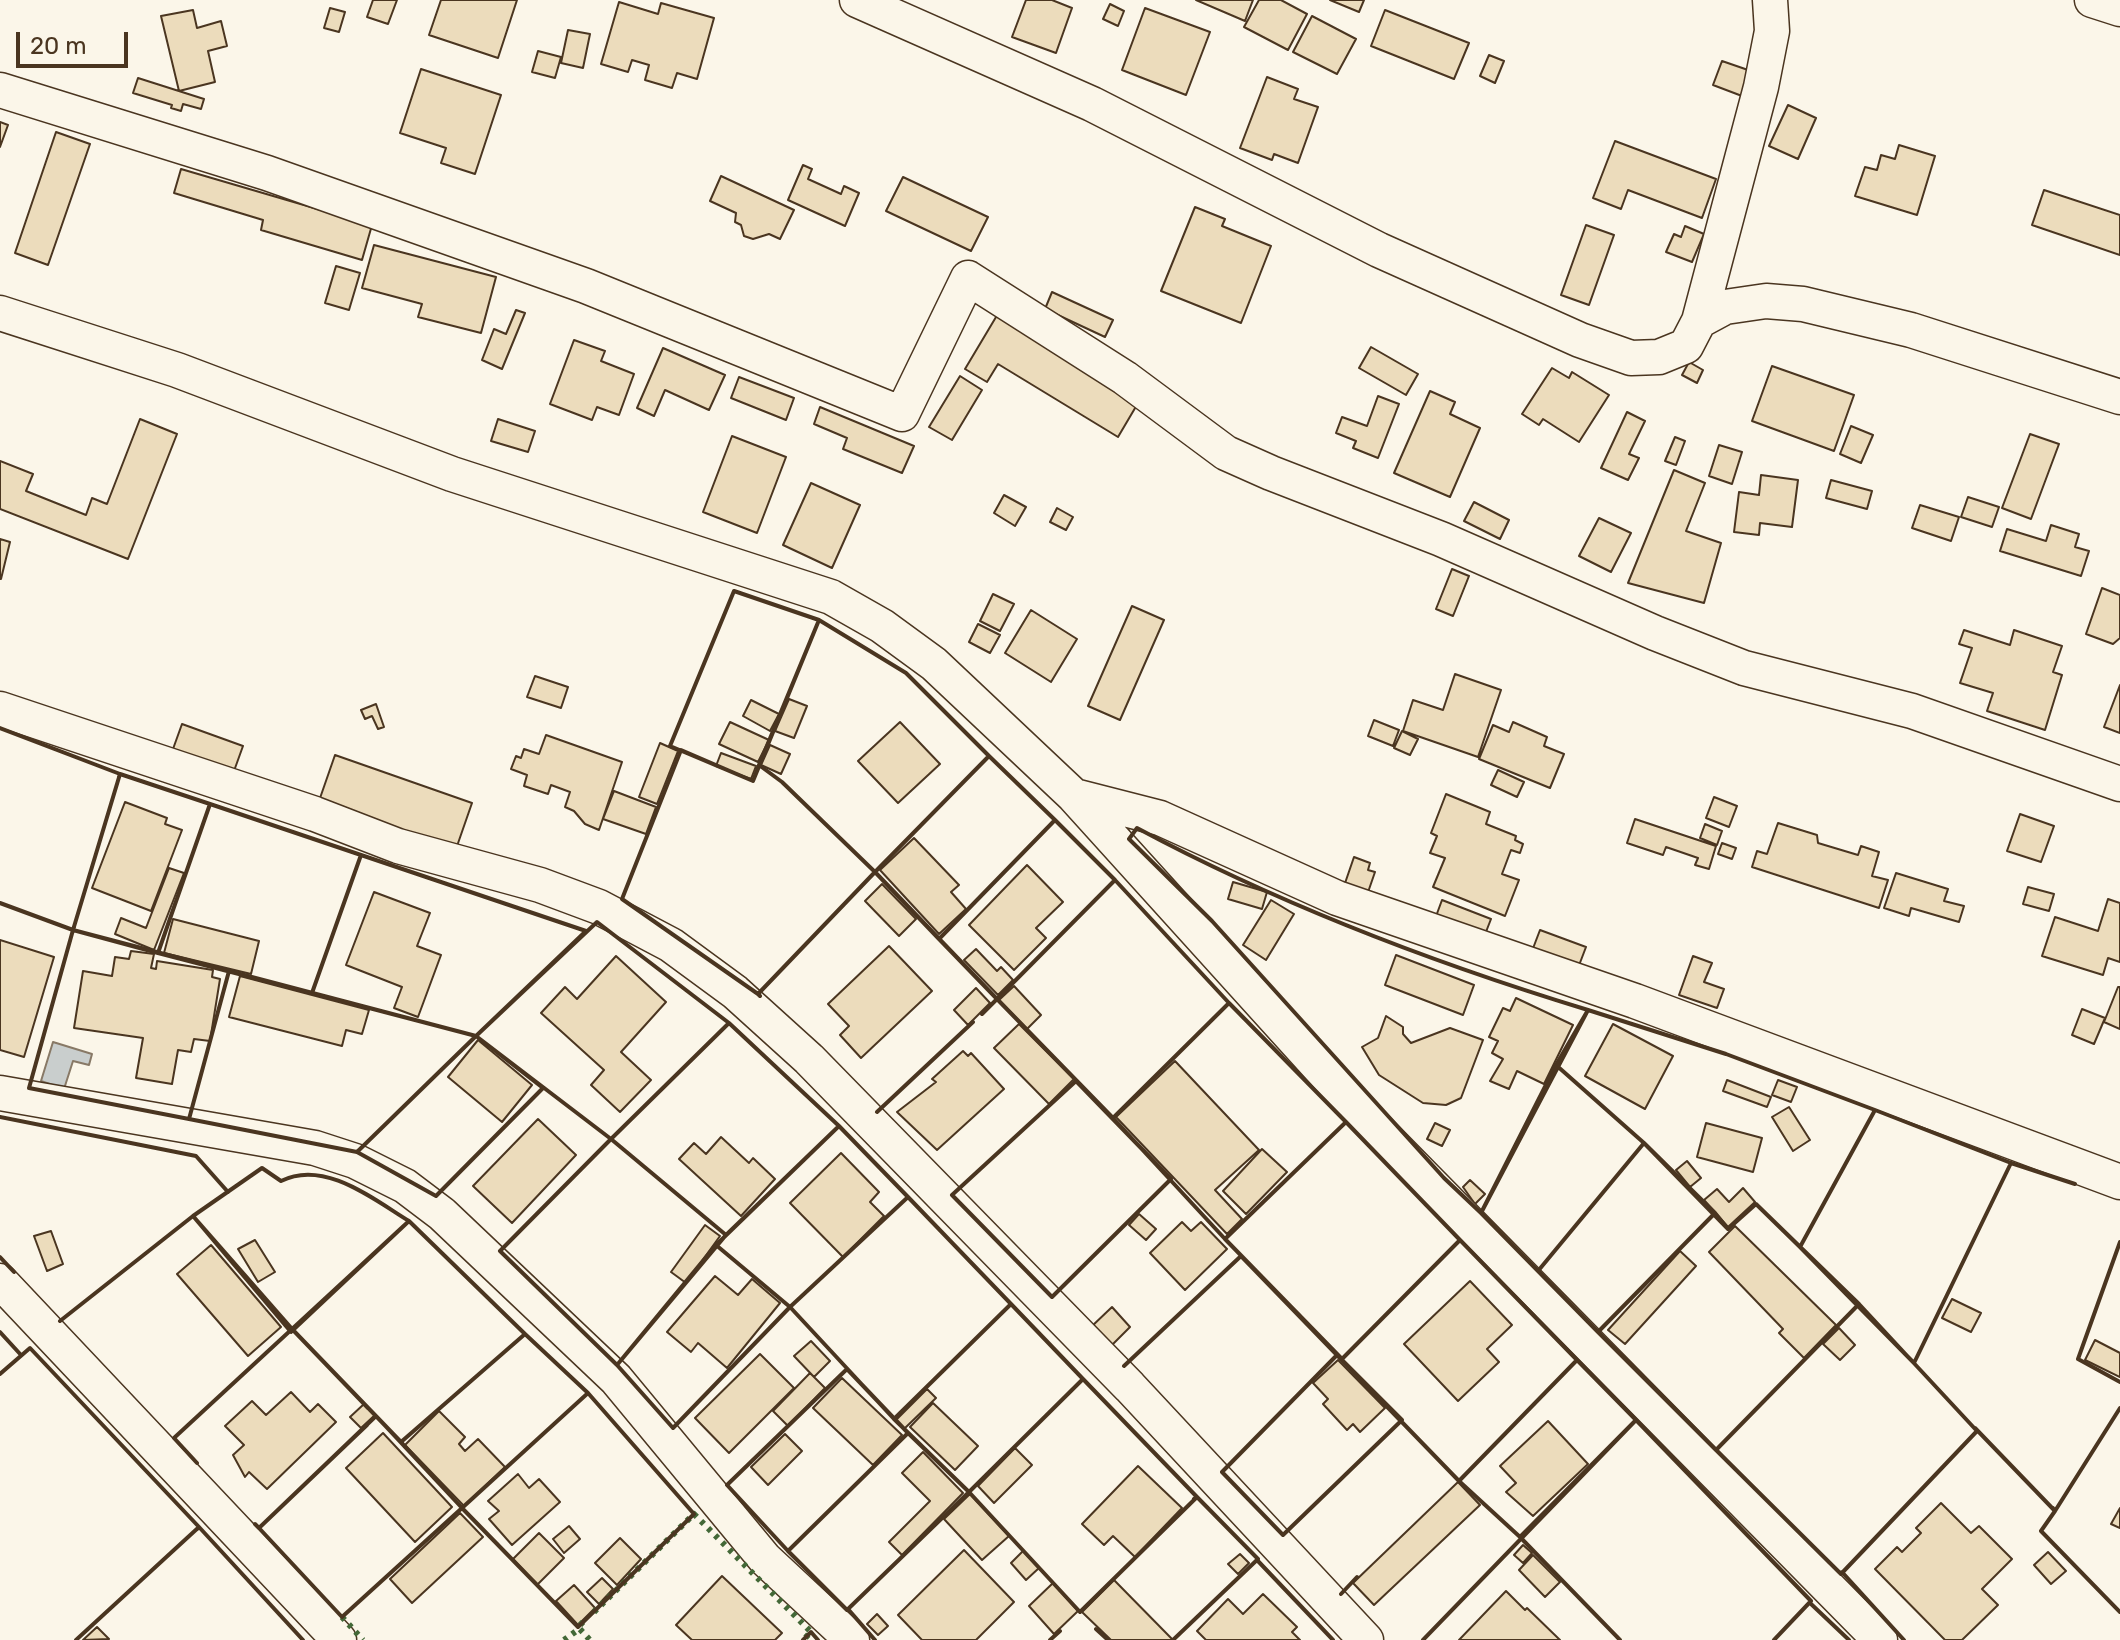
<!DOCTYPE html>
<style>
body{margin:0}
#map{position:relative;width:2120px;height:1640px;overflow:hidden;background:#fbf6e9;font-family:Rubik,sans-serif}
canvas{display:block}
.scale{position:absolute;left:16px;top:32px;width:112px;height:36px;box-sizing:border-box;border:4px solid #4a3520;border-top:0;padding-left:10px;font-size:24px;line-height:28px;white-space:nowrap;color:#4a3520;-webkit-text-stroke:6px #fbf6e9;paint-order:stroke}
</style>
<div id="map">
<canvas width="2120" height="1640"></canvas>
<div class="scale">20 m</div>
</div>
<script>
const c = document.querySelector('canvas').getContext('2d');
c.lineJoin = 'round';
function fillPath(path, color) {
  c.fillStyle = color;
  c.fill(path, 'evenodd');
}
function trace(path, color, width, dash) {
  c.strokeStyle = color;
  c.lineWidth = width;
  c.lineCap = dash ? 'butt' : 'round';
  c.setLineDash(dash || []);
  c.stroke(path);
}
const water = new Path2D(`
 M53 1042 92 1054 89 1065 73 1061 64 1089 41 1081Z`);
const building = new Path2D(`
 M373 0H397L388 24 367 17Z
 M441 0H517L498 58 429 35Z
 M1026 0H1052L1072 8 1056 53 1012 37Z
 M1196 0H1253L1245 21Z
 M1259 0H1281L1307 14 1288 50 1244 27Z
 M1330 0H1364L1359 12Z
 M619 2 658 14 661 3 714 18 697 79 677 73 672 88 645 80 649 65 632 60 628 72 601 64Z
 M1110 4 1124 11 1118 26 1103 19Z
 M330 8 345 12 339 32 324 28Z
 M1145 8 1210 32 1186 95 1122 70Z
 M193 10 197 28 221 21 227 46 208 51 215 82 179 91 161 16Z
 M1385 10 1469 43 1454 79 1371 46Z
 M1312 16 1356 39 1337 74 1293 52Z
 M568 30 590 34 583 68 561 63Z
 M538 51 561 57 555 78 532 72Z
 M1489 55 1504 61 1495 83 1480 76Z
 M1722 61 1751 71 1742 96 1713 85Z
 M421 69 501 95 475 174 441 163 446 148 400 133Z
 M1267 77 1298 89 1294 99 1318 107 1298 163 1274 154 1272 160 1240 148Z
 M138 78 204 99 201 109 183 104 181 111 171 108 172 105 133 93Z
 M1788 105 1816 118 1798 159 1769 146Z
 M0 122 8 125 0 147Z
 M56 132 90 144 48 265 15 253Z
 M1615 141 1716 179 1702 218 1628 190 1621 209 1593 198Z
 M1899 145 1935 156 1917 215 1855 196 1865 167 1877 170 1881 155 1895 159Z
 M803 165 812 169 808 179 841 194 844 186 859 193 845 226 788 200Z
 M181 169 372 225 362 260 261 230 263 220 174 193Z
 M721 176 794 210 780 239 769 234 753 239 744 236 741 225 735 222 736 213 710 201Z
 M903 177 988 217 971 251 886 211Z
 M2044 190 2120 215V255L2032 225Z
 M1195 207 1225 219 1222 226 1271 246 1241 323 1161 291Z
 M1586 225 1614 235 1589 305 1561 295Z
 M1685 226 1704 234 1692 262 1666 252 1674 234 1681 237Z
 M374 245 496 277 481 333 418 317 422 304 362 288Z
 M336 266 360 273 349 310 325 303Z
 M1052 292 1113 320 1105 337 1045 309Z
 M516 310 525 313 502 369 482 360 494 329 506 334Z
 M999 312 1141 398 1118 437 998 364 987 382 965 369Z
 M574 340 605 351 601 361 634 374 619 415 597 407 592 420 550 404Z
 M1371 347 1418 374 1406 395 1359 368Z
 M663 348 725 375 709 410 665 390 654 416 637 408Z
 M1689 362 1703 370 1697 383 1682 375Z
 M1772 366 1854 395 1834 451 1752 421Z
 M1552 368 1569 378 1572 372 1609 395 1579 442 1543 419 1539 425 1522 414Z
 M960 376 982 390 952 440 929 427Z
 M739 377 794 398 786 420 731 398Z
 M1430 391 1455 402 1450 414 1480 428 1450 497 1394 473Z
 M1378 396 1399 404 1378 458 1353 448 1356 441 1336 433 1342 417 1367 426Z
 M820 407 914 446 902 473 843 449 847 438 814 424Z
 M1627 412 1645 421 1629 454 1639 458 1628 480 1601 468Z
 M140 419 177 434 128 559 0 509V461L33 474 26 491 86 515 92 498 107 504Z
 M498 419 535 431 528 452 491 441Z
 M1851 426 1873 435 1861 463 1840 454Z
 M2030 434 2059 444 2031 519 2002 508Z
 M732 436 786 457 757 533 703 512Z
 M1675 437 1685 441 1676 465 1665 461Z
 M1719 445 1742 452 1732 484 1709 476Z
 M1674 470 1705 483 1686 531 1721 543 1704 603 1628 583Z
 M1761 475 1798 480 1792 527 1760 523 1759 535 1734 532 1739 492 1759 495Z
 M1831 480 1872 491 1867 509 1826 498Z
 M811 483 860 505 832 568 783 545Z
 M1004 495 1026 507 1015 526 994 513Z
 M1968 497 1999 507 1992 527 1961 517Z
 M1474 502 1509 520 1500 539 1464 521Z
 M1920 505 1959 517 1951 541 1912 528Z
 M1057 508 1073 517 1066 530 1050 522Z
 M1599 518 1631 533 1611 572 1579 556Z
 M2051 525 2079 534 2075 547 2089 551 2081 576 2000 551 2007 529 2046 541Z
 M0 539 10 542 1 579H0Z
 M1452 569 1469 576 1453 616 1436 609Z
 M2102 588 2120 595V638L2113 644 2086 634Z
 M993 594 1014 604 1000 631 980 621Z
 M1132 606 1164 620 1120 720 1088 706Z
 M1031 610 1077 639 1051 682 1005 653Z
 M978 624 1000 635 990 653 969 642Z
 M1964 630 2010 645 2014 630 2062 646 2053 672 2062 675 2045 730 1987 711 1993 693 1960 683 1972 648 1959 644Z
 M1455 674 1501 690 1478 757 1403 731 1413 700 1443 710Z
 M535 676 568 687 561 708 527 697Z
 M2120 685V733L2104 727Z
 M789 699 807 706 794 738 775 731Z
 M751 700 779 714 770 731 743 716Z
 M376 704 384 727 378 729 372 716 365 719 361 710Z
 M1374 720 1399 730 1393 746 1368 736Z
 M730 722 769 740 758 762 719 744Z
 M900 722 940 764 898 803 858 761Z
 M1513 722 1547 737 1544 746 1564 754 1550 788 1479 759 1493 725 1509 732Z
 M182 724 243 746 234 771 173 749Z
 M1402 731 1418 739 1410 755 1394 748Z
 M546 735 622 762 599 830 585 824 574 811 565 807 570 792 551 785 548 794 524 786 527 775 511 769 516 756 521 758 524 749 539 754Z
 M660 743 678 751 657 804 639 797Z
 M770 745 790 754 781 774 761 765Z
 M721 753 756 766 751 779 716 766Z
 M335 755 472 803 456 849 319 801Z
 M1498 770 1524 782 1517 797 1491 785Z
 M614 791 656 807 646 834 603 819Z
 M1446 794 1490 812 1486 824 1516 836 1515 840 1523 844 1520 853 1511 850 1502 874 1519 880 1505 916 1433 887 1445 858 1430 853 1437 836 1431 833Z
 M1714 797 1737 806 1729 827 1706 818Z
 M125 802 167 818 165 824 182 830 151 911 92 888Z
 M2020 814 2054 826 2041 862 2007 851Z
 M1635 819 1716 846 1709 869 1695 865 1698 858 1666 847 1663 855 1627 843Z
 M1778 823 1817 835 1818 843 1858 855 1861 846 1879 852 1872 876 1888 880 1879 908 1752 867 1757 851 1767 854Z
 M1705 824 1722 831 1717 845 1700 838Z
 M914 838 959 885 951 892 966 909 939 934 880 870Z
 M1722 843 1736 848 1732 859 1718 854Z
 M1354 857 1370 863 1368 870 1375 872 1366 898 1343 889Z
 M1027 865 1063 902 1036 928 1046 938 1014 970 969 925Z
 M169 868 184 873 154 950 115 934 121 918 146 928Z
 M1896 873 1948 889 1944 901 1964 906 1959 922 1911 908 1909 916 1884 908Z
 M1233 882 1267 892 1262 909 1228 899Z
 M882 884 916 919 899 936 865 901Z
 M2028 887 2054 894 2049 911 2023 904Z
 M374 892 430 913 417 946 441 955 418 1017 394 1008 402 987 346 965Z
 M2108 899 2120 903V962L2108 958 2103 975 2042 956 2055 917 2098 931Z
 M1271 900 1294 914 1266 960 1243 945Z
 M1442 900 1491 919 1484 937 1435 919Z
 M173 919 259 941 251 974 164 953Z
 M1540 930 1586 947 1578 968 1532 951Z
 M0 940 54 957 24 1057 0 1050Z
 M889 946 932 991 861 1058 840 1035 849 1026 828 1004Z
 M976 949 997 971 1001 967 1013 980 998 995 964 960Z
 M131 951 154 954 151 968 156 969 157 961 213 970 212 977 220 979 210 1041 194 1039 191 1052 178 1050 172 1084 136 1078 143 1038 74 1028 83 971 112 976 115 957 129 959Z
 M1396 955 1474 985 1463 1015 1385 985Z
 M616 956 666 1002 621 1052 651 1080 620 1112 591 1085 604 1070 541 1013 565 987 577 999Z
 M1693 956 1712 963 1704 982 1724 989 1717 1008 1679 995Z
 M240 976 369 1010 362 1034 346 1030 342 1046 229 1017Z
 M1014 986 1041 1015 1027 1029 999 1000Z
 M2118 987H2120V1029L2104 1022Z
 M976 988 990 1003 968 1025 954 1010Z
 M1516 998 1573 1025 1544 1084 1517 1071 1509 1089 1490 1081 1503 1059 1492 1053 1498 1041 1489 1037 1503 1008 1510 1011Z
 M2082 1009 2105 1018 2094 1044 2072 1035Z
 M1386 1016 1403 1027V1034L1411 1043 1450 1028 1483 1040 1461 1098 1446 1105 1423 1103 1379 1075 1362 1047 1378 1038Z
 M1019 1024 1074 1079 1049 1104 994 1048Z
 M1613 1024 1673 1056 1645 1109 1585 1076Z
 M478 1040 532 1085 502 1122 448 1077Z
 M963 1051 968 1056 971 1053 1004 1089 937 1150 897 1112 936 1082 932 1079Z
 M1175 1061 1259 1150 1215 1190 1242 1219 1227 1234 1116 1117Z
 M1727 1080 1771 1097 1767 1107 1723 1091Z
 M1778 1080 1797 1087 1791 1102 1772 1095Z
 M1789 1107 1810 1140 1793 1151 1772 1117Z
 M538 1119 576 1155 512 1223 473 1186Z
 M1435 1123 1450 1130 1442 1146 1427 1139Z
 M1706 1123 1762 1138 1753 1172 1697 1157Z
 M721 1137 749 1163 753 1158 775 1179 741 1216 679 1159 694 1143 706 1154Z
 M1262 1149 1287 1172 1246 1214 1223 1191Z
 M841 1153 879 1192 870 1202 884 1216 843 1257 790 1203Z
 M1687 1161 1701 1178 1690 1187 1676 1170Z
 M1470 1180 1485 1194 1475 1204 1463 1187Z
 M1743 1188 1755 1202 1728 1227 1704 1200 1717 1189 1729 1202Z
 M1139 1214 1156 1229 1146 1240 1129 1225Z
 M1182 1222 1191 1231 1201 1222 1227 1249 1185 1290 1150 1253Z
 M705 1225 720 1236 686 1283 671 1272Z
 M1735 1226 1836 1325 1804 1358 1779 1333 1783 1329 1709 1252Z
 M51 1231 63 1264 47 1271 34 1236Z
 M255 1240 275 1272 258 1282 238 1249Z
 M211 1245 281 1327 248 1356 177 1274Z
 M1680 1251 1696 1266 1625 1344 1608 1330Z
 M715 1276 738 1295 752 1279 780 1303 727 1368 698 1343 691 1352 667 1332Z
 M1470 1281 1512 1325 1487 1349 1499 1362 1458 1401 1404 1344Z
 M1952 1299 1981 1313 1971 1332 1942 1318Z
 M1112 1307 1130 1327 1109 1348 1090 1328Z
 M1839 1328 1855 1345 1840 1360 1823 1344Z
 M2095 1340 2120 1353V1377L2085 1360Z
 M811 1341 830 1361 814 1377 794 1356Z
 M760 1354 794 1388 729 1453 695 1418Z
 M1338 1360 1385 1408 1360 1432 1353 1424 1347 1430 1323 1404 1328 1399 1313 1383Z
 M810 1373 825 1388 788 1426 773 1411Z
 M842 1378 902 1435 873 1465 813 1408Z
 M927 1389 936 1398 904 1429 896 1420Z
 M291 1392 310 1412 318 1404 336 1422 267 1489 249 1472 245 1477 233 1455 244 1445 225 1426 252 1401 266 1415Z
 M933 1403 978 1446 955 1470 910 1427Z
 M364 1404 375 1415 361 1428 350 1417Z
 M439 1411 465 1437 459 1444 465 1451 478 1439 505 1467 464 1506 405 1445Z
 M1548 1421 1588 1464 1533 1516 1506 1492 1516 1483 1500 1466Z
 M383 1433 452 1507 415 1542 346 1468Z
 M785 1434 802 1451 768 1485 751 1467Z
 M1015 1448 1032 1465 994 1503 978 1486Z
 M923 1452 963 1493 902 1555 889 1542 930 1501 902 1473Z
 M1138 1466 1182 1508 1135 1557 1113 1536 1104 1545 1082 1524Z
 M518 1474 529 1488 539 1479 560 1502 512 1545 489 1519 499 1511 488 1501Z
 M1458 1482 1480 1505 1374 1605 1353 1583Z
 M970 1494 1009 1536 982 1560 944 1519Z
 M1941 1503 1971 1533 1979 1526 2012 1559 1982 1589 1998 1605 1962 1640H1945L1875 1569 1897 1547 1902 1552 1921 1533 1916 1528Z
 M2120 1508V1528L2111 1524Z
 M460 1513 483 1537 412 1603 390 1579Z
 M569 1526 580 1539 564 1553 553 1539Z
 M539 1533 564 1558 537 1585 513 1559Z
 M620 1538 641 1559 617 1585 595 1563Z
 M1523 1545 1532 1553 1523 1563 1514 1555Z
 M964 1550 1014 1602 976 1640H922L898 1615Z
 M1023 1551 1039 1568 1026 1580 1011 1563Z
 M2048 1552 2066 1571 2051 1584 2034 1565Z
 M1240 1554 1249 1563 1238 1574 1228 1564Z
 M1533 1555 1560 1582 1545 1597 1519 1570Z
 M722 1576 782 1633 775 1640H692L676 1625Z
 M602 1578 613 1589 599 1604 587 1592Z
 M1114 1580 1172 1639 1171 1640H1111L1082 1612Z
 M1053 1583 1078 1611 1054 1634 1029 1606Z
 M574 1585 595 1608 578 1625 556 1601Z
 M1506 1591 1525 1610 1527 1608 1560 1640H1459Z
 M1263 1594 1297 1627 1292 1632 1300 1640H1206L1197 1631 1228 1599 1243 1614Z
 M877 1614 888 1626 878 1635 867 1624Z
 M97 1627 109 1639 83 1640Z`);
const minor = new Path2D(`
 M857 0 1092 104 1379 250 1580 340 1631 358 1659 357 1686 346 1699 321 1761 87 1772 31 1770 0
 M2092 0 2120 9
 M0 90 267 173 586 286 902 414 968 278 1125 378 1226 453 1271 473 1441 539 1655 633 1744 668 1912 711 2120 784
 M0 313 177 370 452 474 831 597 882 626 934 664 1074 796 1358 1110 1880 1640
 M1699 321 1725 307 1766 301 1803 304 1911 330 2120 397
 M0 709 315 814 398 846 540 885 599 907 671 945 735 992 809 1059 1130 1387 1366 1640
 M1074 796 1160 818 1337 898 1635 1001 2120 1182
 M0 1093 315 1148 355 1161 405 1186 442 1214 616 1379 765 1559 852 1640
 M0 1281 339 1640`);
const hedge = new Path2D(`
 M594 1612 694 1514 811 1632 803 1640
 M342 1617 363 1640
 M583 1622 578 1627 590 1640
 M564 1640 579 1629`);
const wall = new Path2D(`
 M734 591 819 620 753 781 670 746Z
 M819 620 906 673 989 756 875 872 782 782 759 765Z
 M0 728 120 774 119 777
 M681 750 753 781 759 765 782 782 875 872 758 994 622 899Z
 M989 756 1055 820 939 939 875 872Z
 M120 774 210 804 158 953 73 930Z
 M210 804 361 855 312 993 158 953Z
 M1137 828C1277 903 1437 964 1588 1010L1481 1213 1444 1178 1212 921 1129 839Z
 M361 855 586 931 476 1036 312 993Z
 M1115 880 1229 1003 1113 1118 997 999Z
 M0 903 73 930 74 927
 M597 922 729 1023 611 1139 476 1036Z
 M73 930 229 971 189 1119 29 1088Z
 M229 971 476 1036 357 1152 189 1119Z
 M760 996 758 994 875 872 997 999
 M1229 1003 1346 1122 1225 1239 1113 1118Z
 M1588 1010 1726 1054 1875 1110 1800 1247 1756 1204 1728 1229 1644 1143 1556 1065Z
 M982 1014 997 999 1115 880 1055 820 939 939 997 999
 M729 1023 839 1126 726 1235 611 1139Z
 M476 1036 543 1088 436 1196 357 1152Z
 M1556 1065 1644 1143 1538 1271 1481 1213Z
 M1076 1081 1171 1179 1052 1297 952 1195Z
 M1875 1110 2011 1163 1914 1363 1800 1247Z
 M877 1112 973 1022
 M0 1117 196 1156 228 1192
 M1346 1122 1460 1240 1342 1359 1225 1239Z
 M839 1126 908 1197 790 1307 716 1245Z
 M611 1139 726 1235 617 1365 500 1251Z
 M1644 1143 1715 1213 1598 1332 1538 1271Z
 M2011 1163 2075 1184
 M262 1168 281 1181C324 1159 373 1199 409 1221L293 1330 193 1216Z
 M908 1197 1011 1304 894 1419 790 1307Z
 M1756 1204 1859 1304 1716 1450 1598 1332 1715 1213 1728 1229Z
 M2120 1242 2078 1359 2120 1382
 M716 1245 790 1307 673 1428 617 1365Z
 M1241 1256 1459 1481 1577 1360 1460 1240 1342 1359
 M0 1257 14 1272
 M1011 1304 1083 1379 969 1492 894 1419Z
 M1859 1304 1977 1431 1841 1574 1716 1450Z
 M60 1321 193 1216 291 1332
 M293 1330 368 1408
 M0 1332 21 1355
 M525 1334 588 1393 462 1508 401 1442Z
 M1337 1355 1402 1420 1283 1535 1222 1472Z
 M1577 1360 1636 1420 1520 1537 1459 1481Z
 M1124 1366 1241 1256
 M847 1369 908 1433 788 1551 727 1485Z
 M0 1374 30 1348 199 1527 76 1640
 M1083 1379 1197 1497 1080 1612 969 1492Z
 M588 1393 694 1514 578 1627 462 1508Z
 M376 1416 462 1508 342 1617 259 1528Z
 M1975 1428 2055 1511 2120 1408
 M908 1433 969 1492 847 1610 788 1551Z
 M197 1463 174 1438 409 1221 525 1334 401 1442 293 1330
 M1224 1470 1337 1355 1335 1353
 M2053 1508 2055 1511 2041 1531 2120 1612
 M255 1524 259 1528 367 1425
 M197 1529 199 1527 303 1640
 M1520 1537 1620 1640
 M1257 1560 1333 1640
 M1842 1572 1904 1640
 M1341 1594 1357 1577
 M1810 1603 1849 1640
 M848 1609 875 1640
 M1096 1629 1108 1640
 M803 1640 811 1632 818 1640
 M1050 1640 1060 1631
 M1173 1640 1258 1559 1197 1497 1194 1499
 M1423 1640 1636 1420 1811 1601 1774 1640`);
fillPath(water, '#c9cecd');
trace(water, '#887966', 2);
fillPath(building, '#ecdcbc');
trace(building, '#4a3520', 2);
trace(minor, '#4a3520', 37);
trace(minor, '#fbf6e9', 34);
trace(hedge, '#436837', 6, [4, 6]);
trace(wall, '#4a3520', 4);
</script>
